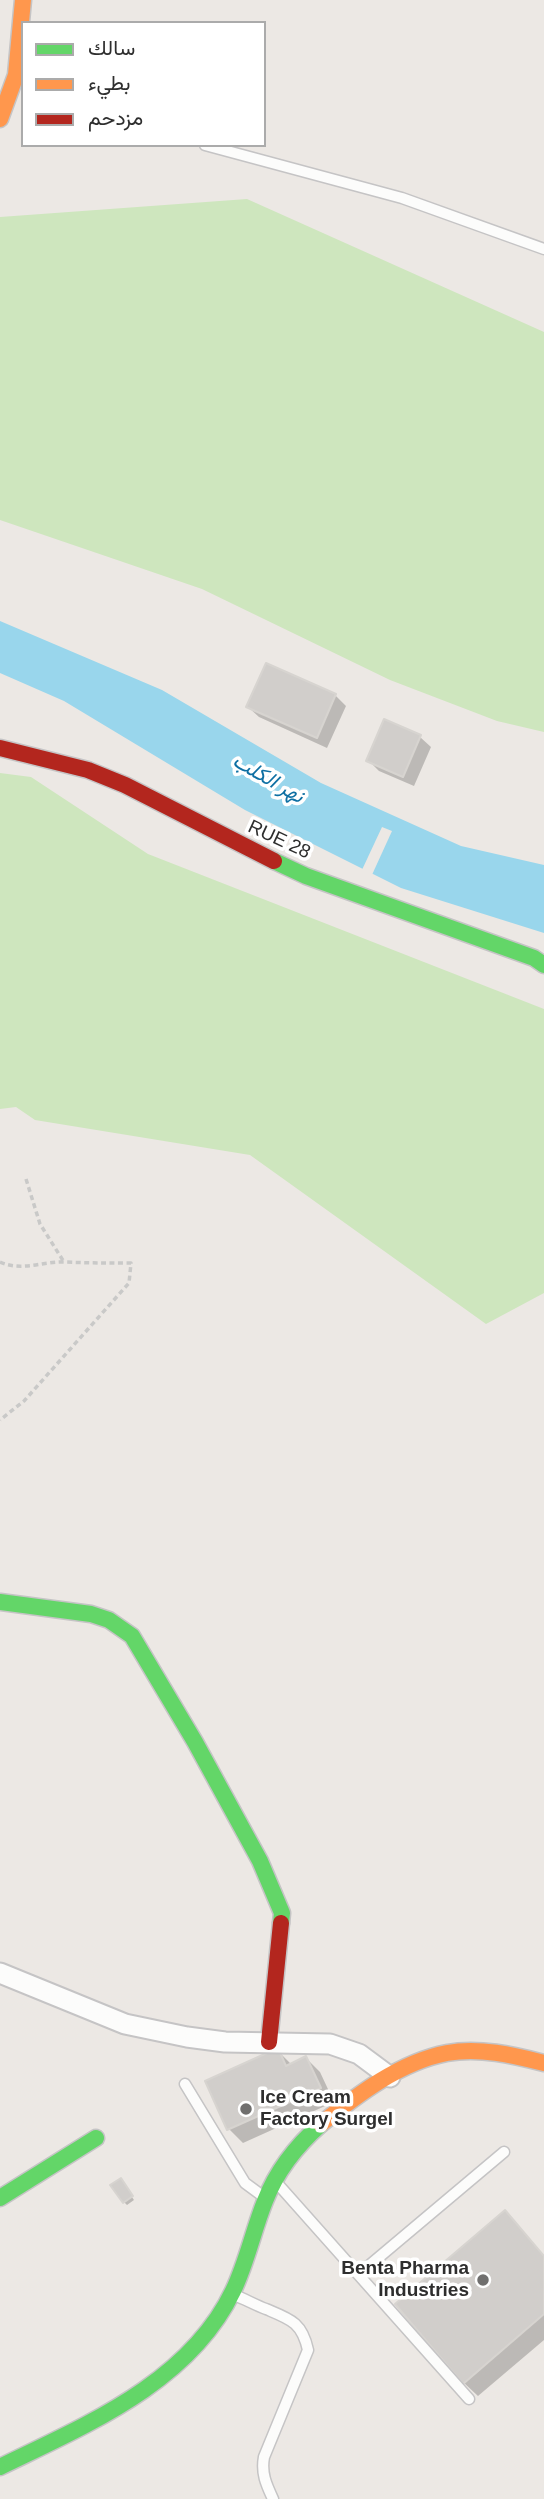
<!DOCTYPE html>
<meta charset="utf-8">
<style>
body{margin:0}
#map{position:relative;width:544px;height:2499px;overflow:hidden;background:#ece8e4;font-family:Arial,Vazirmatn,sans-serif}
canvas{display:block}
.legend{position:absolute;left:21px;top:21px;width:245px;height:126px;box-sizing:border-box;background:#fff;border:2px solid #ababab;margin:0;padding:9px 12px;list-style:none;font-size:21px;color:#2e2e2e}
.legend li{display:flex;align-items:center;gap:14px;height:35px}
.legend b{width:35px;border:2px solid #ababab}
</style>
<div id="map">
<canvas width="544" height="2499"></canvas>
<ul class="legend">
<li><b style="height:9px;background:#63d668"></b>سالك</li>
<li><b style="height:9px;background:#ff974d"></b>بطيء</li>
<li><b style="height:9px;background:#b3261e"></b>مزدحم</li>
</ul>
</div>
<script>
const c = document.querySelector('canvas').getContext('2d');
c.lineJoin = 'round';
function fillPath(path, color) {
  c.fillStyle = color;
  c.fill(path, 'evenodd');
}
function trace(path, color, width, dash) {
  c.strokeStyle = color;
  c.lineWidth = width;
  c.lineCap = dash ? 'butt' : 'round';
  c.setLineDash(dash || []);
  c.stroke(path);
}
function label(font, color, halo, rows, align = 'center') {
  c.font = font + ' Arial,Vazirmatn,sans-serif';
  c.lineWidth = 7;
  c.setLineDash([]);
  c.textBaseline = 'middle';
  c.strokeStyle = halo;
  c.fillStyle = color;
  for (const [text, x, y, turn = 0] of rows) {
    c.save();
    c.translate(x, y);
    c.rotate((+turn || 0) * Math.PI / 180);
    c.textAlign = isNaN(turn) ? turn : align;
    if (halo) c.strokeText(text, 0, 0);
    c.fillText(text, 0, 0);
    c.restore();
  }
}
const green = new Path2D(`
 M247 199 544 332V732L497 721 390 680 202 589 0 520V217Z
 M0 773 31 777 148 854 544 1009V1293L486 1324 250 1155 35 1120 16 1107 0 1109Z`);
const water = new Path2D(`
 M0 621 162 690 321 783 461 846 544 865V933L401 888 245 810 64 701 0 673Z`);
const pier = new Path2D(`
 M382 827 392 831 371 877 361 872Z`);
const shadow = new Path2D(`
 M335 695 346 706 327 748 259 717 248 707Z
 M420 737 431 747 414 786 379 771 368 760Z
 M277 2050 292 2065 306 2058 320 2072 334 2102 243 2143 229 2129 207 2082Z
 M123 2184 134 2200 127 2205 124 2202Z
 M518 2226 544 2256V2340L478 2396 464 2383Z`);
const building = new Path2D(`
 M266 663 336 694 317 738 246 707Z
 M384 719 421 735 403 777 366 761Z
 M278 2048 286 2066 306 2056 321 2088 227 2130 205 2081Z
 M121 2178 133 2196 123 2203 110 2185Z
 M505 2210 544 2256V2314L463 2384 395 2304Z`);
const path = new Path2D(`
 M26 1179 40 1224 64 1262
 M0 1262C22 1272 43 1261 65 1262 87 1263 108 1263 131 1263L129 1283 24 1401 0 1420`);
const lane = new Path2D(`
 M205 145 402 198 544 249
 M185 2084 245 2183 264 2197
 M276 2182 469 2399
 M359 2274 504 2152
 M234 2295C245 2299 255 2305 266 2309 290 2319 302 2322 308 2350L264 2457C261 2473 266 2484 273 2499`);
const street = new Path2D(`
 M0 1973 125 2024 187 2037 225 2042 330 2044 359 2054 390 2077`);
const fast = new Path2D(`
 M274 861 306 876 534 958 544 965
 M0 1602 91 1614 109 1620 132 1636 195 1742 260 1861 282 1913 281 1923
 M0 2198 96 2138
 M0 2467C86 2425 189 2383 233 2291 247 2262 253 2231 265 2201 277 2170 296 2146 321 2124`);
const slow = new Path2D(`
 M0 119 16 75 23 0
 M321 2124C357 2095 400 2062 447 2053 479 2047 513 2055 544 2063`);
const jam = new Path2D(`
 M0 748 88 770 125 785 274 861
 M269 2042 281 1923`);
const markers = [
 [246,2109,7,"#706f6e"],
 [483,2280,7,"#706f6e"]
];
const streetNames = [
 ["RUE 28",279,840,25]
];
const poiNames = [
 ["Ice Cream",260,2098],
 ["Factory Surgel",260,2120],
 ["Benta Pharma",469,2269,"right"],
 ["Industries",469,2291,"right"]
];
const waterNames = [
 ["نهر الكلب",268,779,30]
];
fillPath(green, '#cee6be');
fillPath(water, '#99d6ec');
fillPath(pier, '#ece8e4');
fillPath(shadow, '#0003');
fillPath(building, '#d1cecb');
trace(building, '#d7d4d0', 2);
trace(lane, '#c5c4c5', 13);
trace(street, '#c5c4c5', 23);
trace(fast, '#c5c4c5', 19);
trace(slow, '#c5c4c5', 19);
trace(jam, '#c5c4c5', 19);
trace(path, '#c9c9c8', 3.5, [5, 3.5]);
trace(lane, '#fcfcfb', 10);
trace(street, '#fcfcfb', 19);
trace(fast, '#63d668', 16);
trace(slow, '#ff974d', 16);
trace(jam, '#b3261e', 16);
for (const [x, y, r, color] of markers) {
  const dot = new Path2D();
  dot.arc(x, y, r, 0, 2 * Math.PI);
  c.fillStyle = color;
  c.fill(dot);
  trace(dot, '#fff', 2.5);
}
label('19px', '#2e2e2e', '#fff', streetNames);
label('bold 19px', '#2e2e2e', '#fff', poiNames, 'left');
label('italic 21px', '#0d6fa3', '#fff', waterNames);
</script>
